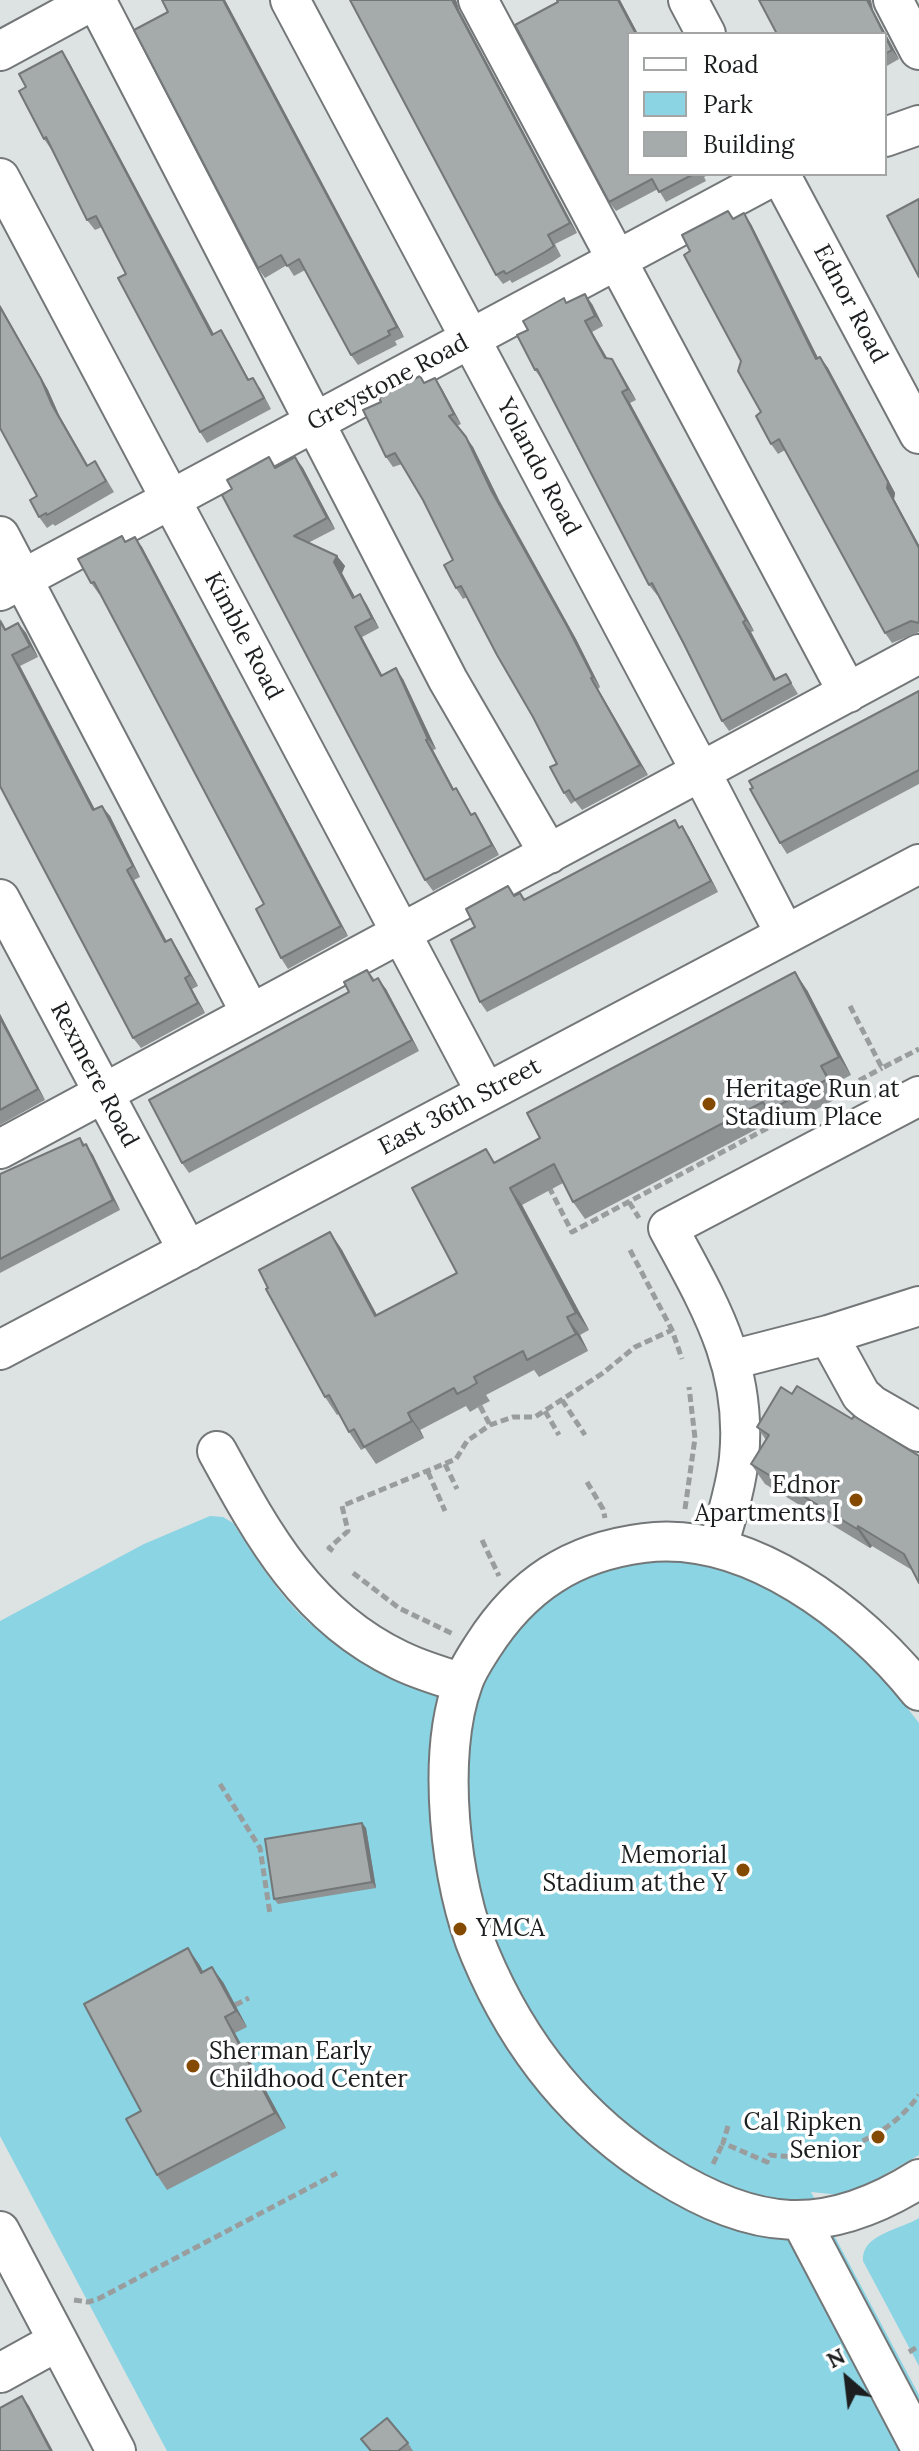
<!DOCTYPE html>
<style>
body{margin:0}
#map{position:relative;width:919px;height:2451px;overflow:hidden;background:#dde2e3;font-family:Lora,serif}
canvas{display:block}
.legend{position:absolute;left:627px;top:32px;width:260px;height:144px;box-sizing:border-box;background:#fff;border:2px solid #a4a5a5;margin:0;padding:10px 14px;list-style:none;font-size:24px;color:#1c1e1f}
.legend li{display:flex;align-items:center;gap:16px;height:40px}
.legend b{width:40px;border:2px solid #a4a5a5}
.north{position:absolute;left:807px;top:2339px;width:80px;height:80px;-webkit-text-stroke:6px #fff;paint-order:stroke;rotate:332deg;font-size:22px;font-weight:700;line-height:32px;text-align:center;color:#1c1e1f}
.north::after{content:'';display:block;margin:auto;width:28px;height:36px;background:#1c1e1f;clip-path:polygon(50% 0,100% 100%,50% 72%,0 100%)}
</style>
<div id="map">
<canvas width="919" height="2451"></canvas>
<ul class="legend">
<li><b style="height:10px;background:#fff"></b>Road</li>
<li><b style="height:22px;background:#8ad4e3"></b>Park</li>
<li><b style="height:22px;background:#a5aaab"></b>Building</li>
</ul>
<div class="north">N</div>
</div>
<script>
const c = document.querySelector('canvas').getContext('2d');
c.lineJoin = 'round';
function fillPath(path, color) {
  c.fillStyle = color;
  c.fill(path, 'evenodd');
}
function trace(path, color, width, dash) {
  c.strokeStyle = color;
  c.lineWidth = width;
  c.lineCap = dash ? 'butt' : 'round';
  c.setLineDash(dash || []);
  c.stroke(path);
}
function label(font, color, halo, rows, align = 'center') {
  c.font = font + ' Lora,serif';
  c.lineWidth = 7;
  c.setLineDash([]);
  c.textBaseline = 'middle';
  c.strokeStyle = halo;
  c.fillStyle = color;
  for (const [text, x, y, turn = 0] of rows) {
    c.save();
    c.translate(x, y);
    c.rotate((+turn || 0) * Math.PI / 180);
    c.textAlign = isNaN(turn) ? turn : align;
    if (halo) c.strokeText(text, 0, 0);
    c.fillText(text, 0, 0);
    c.restore();
  }
}
const green = new Path2D(`
 M210 1516 223 1517 233 1523C255 1557 277 1593 307 1621 354 1664 416 1687 474 1712 483 1682 495 1648 517 1626 527 1616 539 1608 550 1599 595 1562 648 1554 704 1566 716 1568 729 1569 740 1573 773 1585 821 1617 847 1641 874 1666 897 1694 919 1723V2155L873 2181 840 2195 811 2192 919 2395V2451H167L0 2136V1621L144 1544Z
 M919 2218V2366L863 2261C861 2234 900 2230 919 2218Z`);
const path = new Path2D(`
 M850 1006 882 1068 919 1049
 M838 1092 882 1068
 M549 1187 572 1232 777 1123
 M629 1202 639 1218
 M630 1250 672 1330 682 1359
 M562 1400 585 1435
 M480 1406 490 1425
 M545 1411 559 1435
 M445 1464 457 1489
 M428 1472 445 1511
 M587 1482 603 1509 605 1518
 M685 1509 695 1438 689 1387
 M482 1540 499 1576
 M333 1551 329 1548 348 1531 342 1506 456 1459 467 1441 490 1425 513 1417H535L603 1373 635 1347 672 1330
 M353 1573 399 1608 453 1634
 M220 1784 260 1848 270 1914
 M235 2005 249 1998
 M728 2126 723 2143 767 2162 770 2155C826 2162 885 2142 919 2095
 M713 2164 723 2143
 M74 2300 88 2302 98 2299 337 2173
 M909 2352 919 2346`);
const minor = new Path2D(`
 M96 0 448 680 549 854
 M290 0 701 772 785 934
 M478 0 848 693
 M688 0 706 34
 M893 0 919 50
 M0 51 94 0
 M885 137 919 125
 M780 174 919 434
 M0 178 486 1093
 M0 536 251 1014
 M0 591 777 174
 M0 899 188 1251
 M0 1149 919 654
 M828 1335 861 1395 872 1405 919 1432
 M0 1350 919 864
 M731 1360 828 1335 919 1306
 M217 1451C264 1537 307 1616 399 1660 419 1670 441 1676 462 1683
 M718 1547C726 1518 736 1488 739 1458 748 1367 709 1304 668 1228L919 1096
 M919 1691C858 1614 748 1530 644 1543 572 1552 522 1585 483 1646 476 1657 467 1670 463 1683 436 1756 450 1884 480 1954 518 2045 578 2121 662 2173 755 2231 825 2238 919 2179
 M801 2221 919 2445
 M0 2231 116 2451
 M0 2373 58 2341`);
const wall = new Path2D(`
 M225 0 404 337 395 341 397 345 358 365 351 355 305 270 294 276 287 265 265 278 258 268Z
 M350 0H456L459 10 577 233 555 244 561 256 552 262 512 283 510 280 503 284 496 275Z
 M557 0H620L638 34H629V174H710L704 177 706 181 666 202 658 189 616 211 609 202Z
 M873 10 899 59 885 67V34Z
 M62 51 69 62 214 334 228 341 249 380 260 388 271 409 207 443 200 432 126 274 102 227 95 230 87 220 51 149 44 139 26 87Z
 M728 211 734 219 751 224 818 358 820 357 828 368 895 493 894 499 919 545V632L892 643 885 633 785 450 778 454 771 444 761 412 741 361Z
 M567 302 592 304 603 326 592 332 607 358 619 370 636 400 630 403 754 631 751 632 776 679 786 674 798 694 729 731 722 721 658 595H657L649 585 543 381 535 370 528 330Z
 M0 305 48 390 59 415 88 465 102 472 114 492 55 526 53 524 47 528 39 517 37 496 0 428Z
 M420 376 425 383 435 378 442 389 461 424 457 426 473 447 499 500 576 639 600 687 598 689 648 775 582 810 575 801 571 804 564 793 557 764 533 717 467 597 463 599 456 588 453 560 423 500 402 464 393 467 386 457 381 402Z
 M295 457 303 468 335 529 308 543 337 556 345 566 342 573 355 597 360 594 367 605 379 628 362 637 382 675 403 679 436 749 433 750 454 789 456 788 463 799 472 815 475 813 482 824 499 855 433 891 425 880 222 495Z
 M122 536 126 542 142 547 348 936 288 969 281 958 264 904 100 593 99 594 91 583Z
 M0 618 6 629 18 623 26 633 38 657 20 666 95 810 110 816 140 877 134 880 167 942 171 939 178 950 198 986 192 989 205 1013 141 1048 133 1038Z
 M919 691V784L787 854 780 843Z
 M680 827 689 837 718 892 487 1012 480 1002 475 927 515 895 520 893 525 899Z
 M367 970 375 980 386 989 419 1051 189 1173 182 1163 349 992Z
 M807 990 851 1075 834 1084 840 1097 780 1128 774 1120 585 1219 573 1202 563 1183 522 1205 589 1330 580 1335 588 1351 539 1377 534 1370 486 1395 490 1401 480 1406 470 1412 466 1406 420 1430 424 1438 376 1464 365 1448 361 1450 349 1432 339 1414 337 1415 325 1397 330 1232 342 1250 377 1315 457 1273 495 1162Z
 M0 1014 45 1100 0 1125Z
 M80 1138 93 1155 120 1210 0 1273V1174Z
 M792 1394 852 1419 912 1570 872 1546 870 1548 765 1484 751 1464 766 1440 757 1427Z
 M362 1823 366 1828 376 1888 278 1904 274 1899Z
 M199 1964 203 1972 223 1982 247 2027 235 2033 286 2128 167 2190 157 2175 141 2111Z
 M361 2439 408 2443 413 2451H370Z`);
const shadedWall = new Path2D(`
 M223 0H225L404 337 397 327Z
 M452 0H456L459 10 577 233 570 223Z
 M618 0H620L638 34H636Z
 M867 0H871L873 10 899 59 892 50Z
 M62 51 69 62 220 346 212 335Z
 M744 213 751 224 824 370 816 359Z
 M585 294 592 304 603 326 595 316Z
 M0 305 48 390 59 415 94 477 52 405 0 307Z
 M585 321 592 332 613 368 605 358Z
 M221 330 228 341 255 391 248 380Z
 M820 357 828 368 895 493 894 499 919 545V548L887 488Z
 M612 359 619 370 636 400 628 389Z
 M435 378 442 389 461 424 454 414Z
 M622 392 630 403 754 631 746 620Z
 M466 437 473 447 499 500 576 639 600 687 593 677 491 490Z
 M295 457 303 468 335 529 327 518Z
 M135 537 142 547 348 936 341 926Z
 M337 556 345 566 342 573 361 608 353 598 334 562Z
 M360 594 367 605 379 628 372 618Z
 M743 622 751 632 782 691 774 680Z
 M18 623 26 633 38 657 30 646Z
 M355 627 362 637 388 686 381 676Z
 M12 655 20 666 101 821 93 810Z
 M396 668 403 679 436 749 428 739Z
 M591 678 598 689 648 775 640 765Z
 M426 740 433 750 460 801 453 790Z
 M102 806 110 816 140 877 133 866Z
 M475 813 482 824 499 855 492 845Z
 M682 826 689 837 718 892 711 881Z
 M127 870 134 880 173 953 165 942Z
 M171 939 178 950 198 986 190 975Z
 M795 972 807 990 851 1075 839 1057Z
 M185 978 192 989 205 1013 198 1003Z
 M378 978 386 989 419 1051 412 1040Z
 M0 1014 45 1100 38 1089 0 1018Z
 M821 1066 834 1084 840 1097 828 1079Z
 M86 1144 93 1155 120 1210 113 1200Z
 M510 1188 522 1205 589 1330 576 1313Z
 M330 1232 342 1250 387 1334 375 1316Z
 M567 1317 580 1335 588 1351 576 1334Z
 M408 1413 420 1430 424 1438 412 1421Z
 M858 1526 872 1546 870 1548 857 1529Z
 M362 1823 366 1828 376 1888 372 1882Z
 M188 1948 199 1964 212 1988 201 1973Z
 M212 1967 223 1982 247 2027 236 2011Z
 M225 2017 235 2033 286 2128 275 2113Z
 M22 2396 29 2406 53 2451H51Z`);
const building = new Path2D(`
 M162 0H223L397 327 388 331 390 335 351 355 299 259 287 266 281 255 258 268 134 30 168 12Z
 M350 0H452L570 223 548 235 554 246 545 252 506 274 504 271 496 275Z
 M557 0H618L636 34H629V174H694L659 192 652 179 609 202 515 25 558 2Z
 M759 0H867L884 34H777Z
 M885 36 892 50 885 54Z
 M62 51 212 335 221 330 248 380 253 378 264 398 200 432 118 278 126 274 96 216 87 220 46 137 44 139 19 91 26 87 19 74Z
 M919 199V277L887 216Z
 M728 211 733 219 744 213 816 359 820 357 888 482 887 488 919 548V623L911 621 885 633 779 439 771 444 756 416 761 412 738 371 741 361 684 255 690 251 682 235Z
 M585 294 595 316 585 321 605 358 612 359 628 389 622 392 746 620 743 622 774 680 786 674 791 683 722 721 684 644 652 583 649 585 537 369 535 370 517 335 528 330 523 321 564 298 566 303Z
 M0 307 41 379 52 405 87 466 95 461 106 481 47 515 46 513 39 517 30 500 37 496 0 428Z
 M420 376 424 383 435 378 454 414 449 416 466 437 491 490 568 628 593 677 591 678 640 765 575 800 569 790 564 793 550 767 557 764 533 717 497 655 461 586 456 588 444 565 453 560 423 500 395 453 386 457 363 410 381 402 379 398Z
 M269 457 275 468 295 457 327 518 294 536 337 556 334 562 353 598 360 594 372 618 355 627 381 676 396 668 428 739 426 740 453 790 456 788 471 815 475 813 492 845 425 880 222 495 232 489 227 480Z
 M122 536 125 542 135 537 341 926 281 958 256 909 264 904 94 582 91 583 78 559Z
 M0 621 5 630 18 623 30 646 12 655 93 810 102 806 133 866 127 870 165 942 171 939 190 975 185 978 198 1003 133 1038 0 786Z
 M919 691V770L780 843 750 789 753 788 749 781Z
 M675 820 679 828 682 826 711 881 480 1002 451 940 475 927 466 909 508 886 514 896 520 893 524 900Z
 M367 970 373 981 378 978 412 1040 182 1163 149 1100 349 992 344 982Z
 M795 972 839 1057 821 1066 828 1079 768 1111 763 1102 573 1202 554 1164 510 1188 576 1313 567 1317 576 1334 527 1360 523 1351 474 1377 477 1383 467 1389 457 1394 454 1388 408 1413 412 1421 364 1447 354 1429 349 1432 329 1395 325 1397 266 1289 268 1288 259 1270 330 1232 375 1316 457 1273 412 1188 486 1149 494 1163 540 1138 527 1113Z
 M0 1018 38 1089 0 1110Z
 M80 1138 83 1146 86 1144 113 1200 0 1259V1174Z
 M797 1386 852 1419 854 1416 919 1456V1583L904 1554 858 1526 857 1529 751 1464 769 1435 757 1427 781 1387 792 1394Z
 M362 1823 372 1882 274 1899 265 1839Z
 M188 1948 201 1973 212 1967 236 2011 225 2017 275 2113 157 2175 126 2119 141 2111 84 2004Z
 M22 2396 51 2451H0V2408Z
 M387 2418 408 2443 398 2451H371L361 2439Z`);
const markers = [
 [709,1104,8,"#854a01"],
 [856,1500,8,"#854a01"],
 [743,1870,8,"#854a01"],
 [460,1929,8,"#854a01"],
 [193,2066,8,"#854a01"],
 [878,2137,8,"#854a01"]
];
const streetNames = [
 ["Ednor Road",850,304,62],
 ["Greystone Road",388,383,-28],
 ["Yolando Road",538,467,62],
 ["Kimble Road",243,636,62],
 ["Rexmere Road",94,1075,62],
 ["East 36th Street",460,1107,-28]
];
const poiNames = [
 ["Heritage Run at",725,1090],
 ["Stadium Place",725,1118],
 ["Ednor",840,1486,"right"],
 ["Apartments I",840,1514,"right"],
 ["Memorial",727,1856,"right"],
 ["Stadium at the Y",727,1884,"right"],
 ["YMCA",476,1929],
 ["Sherman Early",209,2052],
 ["Childhood Center",209,2080],
 ["Cal Ripken",862,2123,"right"],
 ["Senior",862,2151,"right"]
];
fillPath(green, '#8ad4e3');
trace(minor, '#737778', 42);
trace(path, '#999d9e', 5, [8, 4]);
trace(minor, '#fff', 38);
fillPath(wall, '#8e9293');
fillPath(shadedWall, '#747778');
fillPath(building, '#a5aaab');
trace(building, '#747778', 2);
for (const [x, y, r, color] of markers) {
  const dot = new Path2D();
  dot.arc(x, y, r, 0, 2 * Math.PI);
  c.fillStyle = color;
  c.fill(dot);
  trace(dot, '#fff', 3);
}
label('24px', '#1c1e1f', '#fff', streetNames);
label('24px', '#1c1e1f', '#fff', poiNames, 'left');
</script>
